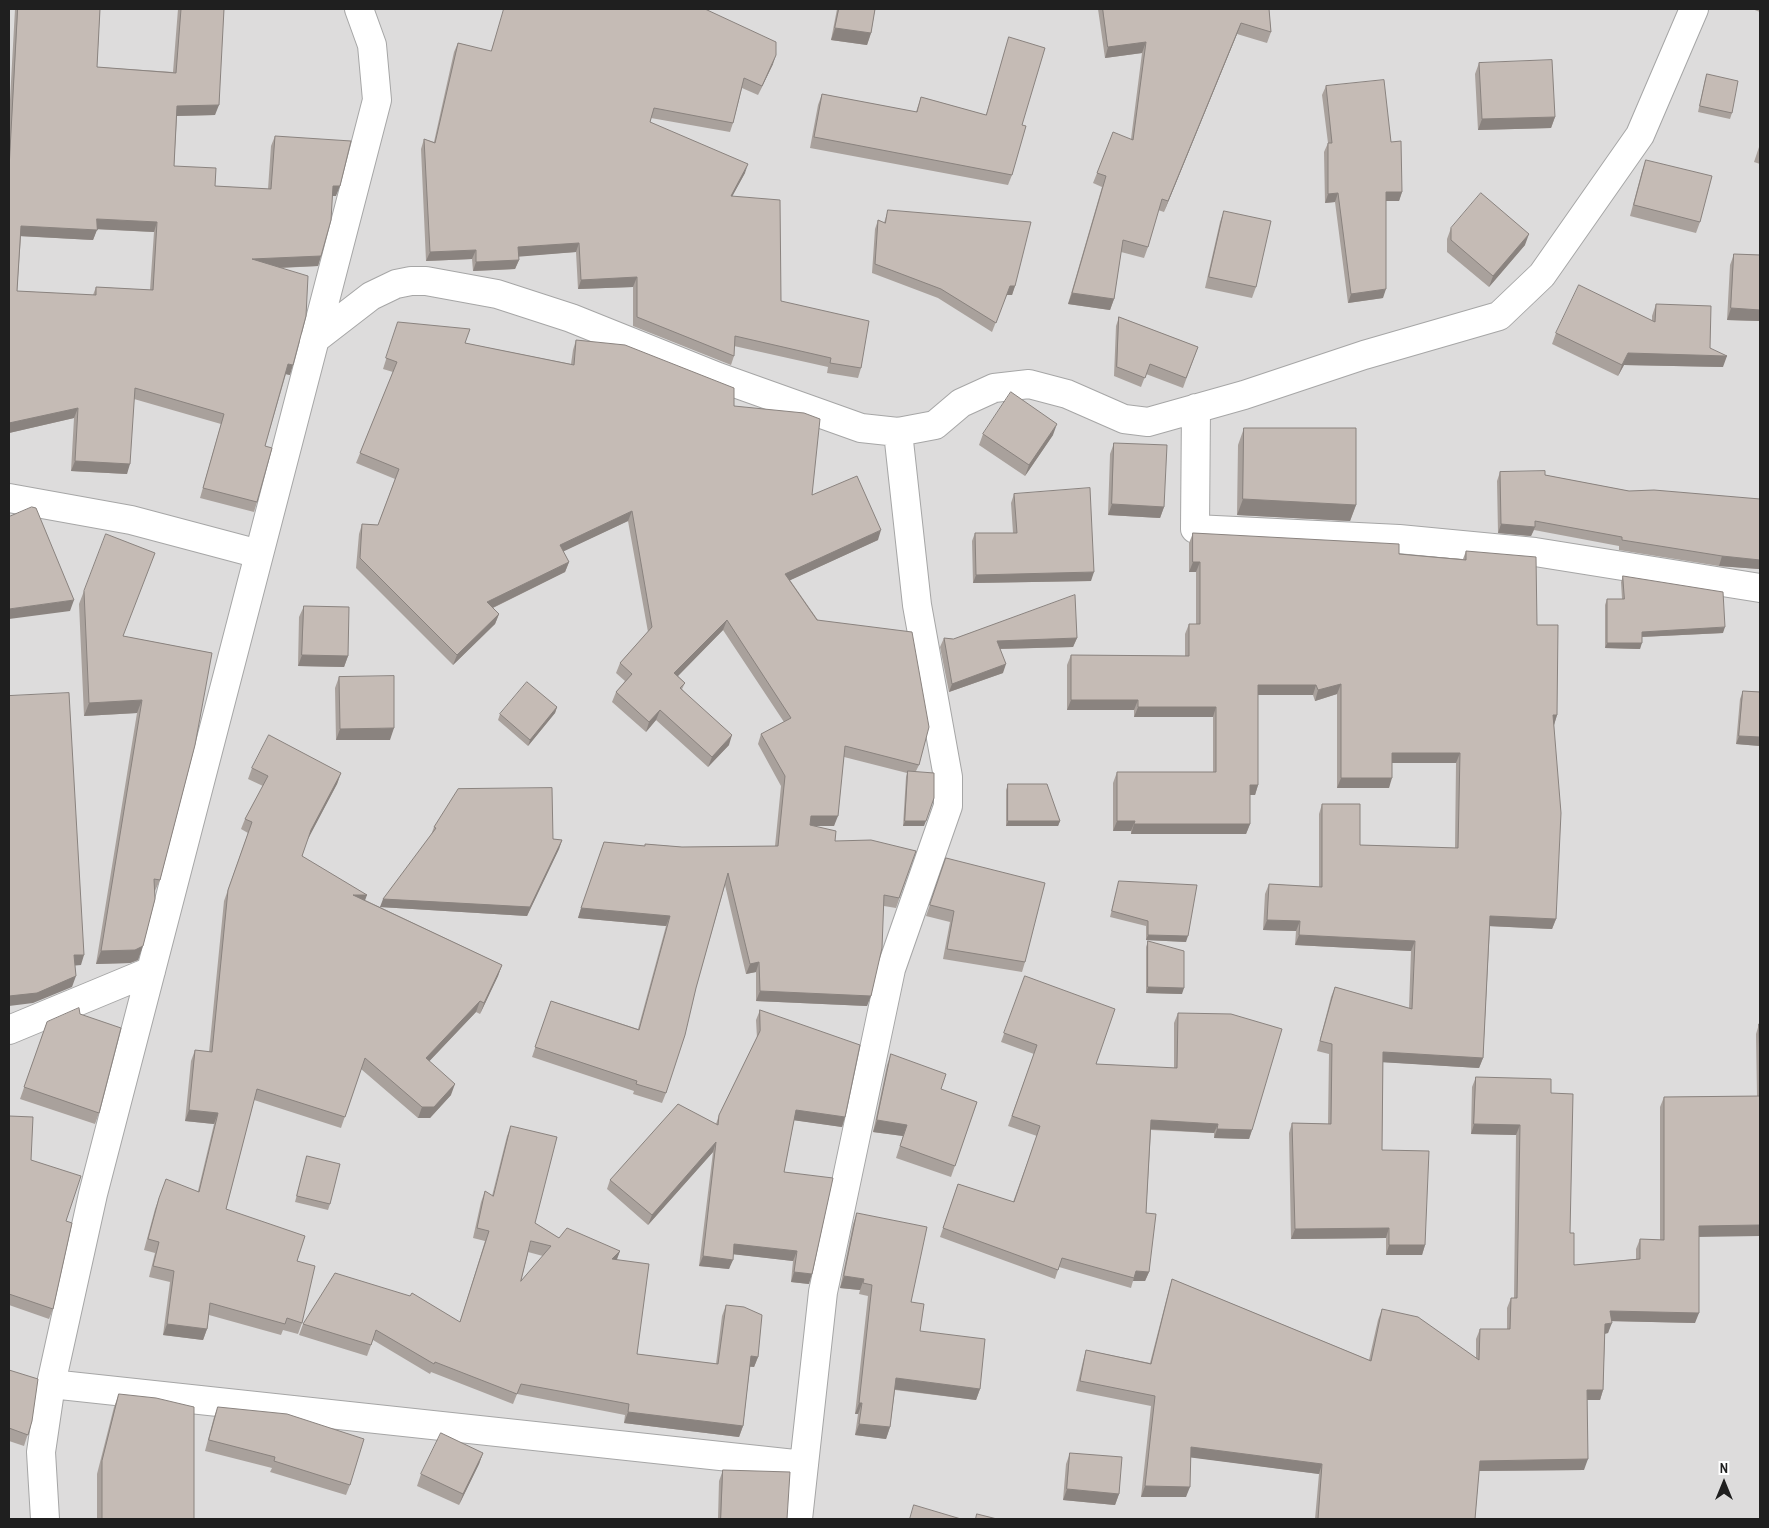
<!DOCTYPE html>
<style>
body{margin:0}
#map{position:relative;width:1769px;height:1528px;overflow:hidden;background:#f0ece5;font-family:"Archivo Narrow",sans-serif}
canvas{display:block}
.frame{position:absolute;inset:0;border:10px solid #1f1f1f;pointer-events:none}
.north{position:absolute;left:1699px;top:1458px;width:50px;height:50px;-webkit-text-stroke:4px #fff;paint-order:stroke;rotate:0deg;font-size:14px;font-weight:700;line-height:20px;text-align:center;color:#1f1f1f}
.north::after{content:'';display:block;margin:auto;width:18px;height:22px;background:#1f1f1f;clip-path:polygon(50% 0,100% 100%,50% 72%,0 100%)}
</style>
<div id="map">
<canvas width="1769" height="1528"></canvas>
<div class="frame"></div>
<div class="north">N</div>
</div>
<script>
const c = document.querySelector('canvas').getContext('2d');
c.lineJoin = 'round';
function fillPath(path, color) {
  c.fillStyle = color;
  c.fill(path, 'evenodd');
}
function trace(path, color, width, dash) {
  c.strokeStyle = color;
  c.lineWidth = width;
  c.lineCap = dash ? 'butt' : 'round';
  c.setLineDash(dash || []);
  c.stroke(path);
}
const residential = new Path2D(`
 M9 9H1760V1519H9Z`);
const street = new Path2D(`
 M314 340 371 296 396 284 411 281H426L497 294 571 318 718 377 861 428 898 432 935 425 961 403 994 388 1029 384 1067 394 1124 419 1148 422 1244 395 1364 355 1499 316 1542 275 1640 135 1694 9
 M1196 408 1195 529 1399 539 1535 552 1760 588
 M9 498 131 520 259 554
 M9 1030 151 971
 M51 1384 804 1465
 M45 1519 41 1452 51 1384 93 1194 377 100 372 45 359 9
 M798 1519 823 1292 891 969 948 806V777L917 605 898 432`);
const wall = new Path2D(`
 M15 9H100L97 67 173 72 178 9H224L215 115 177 116 174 166 215 186 268 189 271 146 275 136 336 196H332L321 256 318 266 281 268 290 375 286 374 265 446 257 502 254 512 200 498 221 424 134 399 127 474 71 471 74 418 9 433V118ZM97 229 154 232 150 290 96 287 93 295 17 291 21 236 93 240Z
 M837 9H875L871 33 867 45 831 40Z
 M1098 9H1269L1271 32 1267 43 1237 34 1164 212 1158 210 1148 247 1144 258 1121 252 1114 299 1110 310 1068 304 1102 187 1093 183 1097 173 1131 139 1142 53 1105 58Z
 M1752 9H1760V12Z
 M1009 37 1022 125 1012 175 1008 185 810 148 818 105 822 94 916 112 921 97 986 115Z
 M458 43 490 51 773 64 758 95 742 88 733 123 730 132 651 118 650 122 745 173 732 196 781 301 861 368 858 378 827 373 828 367 734 346V356L731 365 633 326V287L578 289 576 252 519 256V260L515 269 473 271 472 259 426 261 421 149 424 139 434 142 454 52Z
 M1479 63 1555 117 1551 128 1478 130 1475 74Z
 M1707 74 1732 113 1730 119 1698 112 1705 80Z
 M1326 86 1391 142 1402 192 1399 201H1386L1383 298 1348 303 1335 202 1325 203 1324 152 1328 143 1322 95Z
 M1760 144V164L1754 162Z
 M1646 160 1700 222 1696 233 1630 216 1642 171Z
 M888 210 1015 286 1012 295H1006L992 332 938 298 872 273 875 229 878 220 884 223Z
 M1224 211 1256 287 1252 298 1205 288 1220 222Z
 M1451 228 1525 245 1489 287 1447 252V239Z
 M1734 254 1760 255V321L1727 320 1730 265Z
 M1656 304 1723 367 1624 365 1618 376 1552 344 1556 333 1652 320V316Z
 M1119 317 1198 347 1183 388 1146 374 1141 387 1114 376 1116 326Z
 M398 322 465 343 571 364 573 350 576 340 734 406 812 495 878 540 790 580 919 765 916 771 924 826H903L906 777 907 773 844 757 834 826H815L835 841 916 851 896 908 884 906 867 1006 756 1001V972L746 974 725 885 666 1093 662 1103 633 1094 634 1091 532 1057 551 1001 638 1029 666 926 578 918 604 842 645 846V844L682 847 775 846 781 786 758 744 761 734 784 722 723 630 678 676 685 683 682 689 729 745 708 767 656 720 646 732 612 702 616 692 625 681 616 673 620 663 648 632 628 521 563 551 569 562 565 572 493 608 499 614 495 624 453 665 356 568 359 534 362 524 378 525 395 479 356 463 393 372 383 369Z
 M1244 428 1356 505 1350 521 1237 515 1238 445Z
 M983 434 1053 435 1025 476 979 445Z
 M1114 443 1164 507 1160 518 1108 515 1110 454Z
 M1500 472 1545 475 1629 491 1760 499V567L1759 569 1719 566 1619 550V546L1534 530 1531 536 1498 533 1497 481Z
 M1014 494 1091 581 973 583 972 541 975 533H1013L1011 503Z
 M1193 533 1399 554 1463 559 1466 551 1537 625 1557 715 1554 725 1556 919 1552 929 1490 926 1483 1058 1479 1068 1383 1062 1382 1150 1425 1245 1422 1255H1386V1238L1291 1239 1289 1133 1292 1123 1328 1124 1329 1054 1317 1051 1331 997 1335 987 1409 1008 1411 951 1295 945 1296 931 1263 930 1265 894 1269 884 1319 887V814L1322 804 1360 845 1455 848 1456 763H1392L1389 788H1337V694L1315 701 1313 695H1258V785L1255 795H1250V824L1246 834H1131V831H1113V783L1117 772H1213V717H1134V710H1067V665L1071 655 1185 656V634L1189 624H1196V572H1189V543Z
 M1623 576 1723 633 1642 637 1640 649 1605 648V605L1607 599H1622L1621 582Z
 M84 591 123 636 212 653 160 880 154 893 138 960 130 963 96 964 137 713 84 716 79 604Z
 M304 606 348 656 344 667 298 666 299 617Z
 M944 638 953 639 1077 638 1073 647 1000 649 1003 673 949 692 940 647Z
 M339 677 390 740H336L335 688Z
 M1743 691 1760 692V746L1736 744 1740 699Z
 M557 707 555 713 528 746 498 720 500 714Z
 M252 768 341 773 337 784 307 840 302 856 365 900 380 907 431 835 434 827 562 840 559 849 527 916 380 907 502 965 498 976 480 1014 476 1012 429 1061 451 1095 430 1118H418L361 1069 341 1128 254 1100 226 1209 297 1261 302 1323 298 1334 283 1330 281 1335 209 1315 207 1329 203 1340 163 1335 170 1282 149 1277 155 1253 144 1250 155 1209 159 1198 198 1191 214 1124 185 1121 191 1061 195 1050 209 1052 224 901 248 833 241 829 245 819 263 786 248 779Z
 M1008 784 1060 821 1058 826H1006V790Z
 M946 858 1025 962 1022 972 943 959 950 922 926 916Z
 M1119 881 1186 942 1146 940V926L1110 917Z
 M1148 941 1182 994 1146 993V947Z
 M1025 976 1096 1064 1174 1068V1023L1178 1013 1252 1130 1249 1139 1214 1138V1133L1151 1130 1146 1213 1149 1272 1145 1281H1133L1131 1288 1059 1267 1055 1279 940 1237 958 1184 1013 1202 1037 1136 1008 1126 1034 1054 1001 1042Z
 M760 1010 845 1117 842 1127 794 1120 784 1172 809 1284 791 1282 793 1261 733 1254 729 1269 699 1266 713 1152 648 1225 607 1189 610 1180 716 1124 719 1115 757 1038 756 1020Z
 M80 1014 99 1113 95 1124 20 1099 47 1022Z
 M1759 1024H1760V1236H1699L1695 1323 1611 1321 1608 1333 1605 1334 1603 1390 1600 1400H1587L1584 1470 1479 1471 1475 1519H1315L1319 1474 1191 1457 1186 1497H1141L1151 1406 1076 1391 1083 1361 1086 1350 1150 1363 1169 1289 1172 1279 1369 1360 1378 1320 1382 1309 1476 1358V1339L1480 1329H1507V1308L1511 1298H1514L1516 1135 1471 1134 1472 1087 1476 1077 1551 1093 1574 1265 1636 1259V1249L1640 1239 1660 1240V1107L1664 1097 1757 1096 1756 1034Z
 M891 1054 941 1089 977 1102 951 1177 896 1158 903 1136 873 1132 887 1065Z
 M9 1116 31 1160 66 1221 53 1309 49 1319 9 1305Z
 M511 1126 535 1223 559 1238 620 1251 616 1260 637 1354 716 1364 722 1316 726 1305 758 1357 754 1367H750L743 1426 739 1437 624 1423 625 1415 517 1394 513 1404 431 1372 430 1374 373 1340 367 1356 299 1335 303 1324 460 1322 485 1241 473 1238 481 1202 485 1191 492 1196 507 1136ZM528 1252 543 1256 521 1281Z
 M307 1156 330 1204 328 1210 295 1202Z
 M857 1213 911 1302 920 1331 980 1389 976 1400 895 1390 890 1427 886 1439 855 1435 858 1414H855L868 1296 859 1294 860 1290 840 1288 853 1224Z
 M9 1370 32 1421 24 1446 9 1441Z
 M119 1394 194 1519H97V1474L114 1407Z
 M218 1407 350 1485 346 1495 270 1472 272 1468 205 1451 214 1417Z
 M483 1453 479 1464 459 1505 417 1486 421 1474Z
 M1070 1453 1119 1494 1115 1505 1063 1500 1066 1464Z
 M723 1470 787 1519H718L719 1481Z`);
const shadedWall = new Path2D(`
 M1241 23 1237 34 1164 212 1168 201Z
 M835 28 871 33 867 45 831 40Z
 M1146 42 1142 53 1105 58 1108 47Z
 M776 55 773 64 758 95 762 86Z
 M219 105 215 115 174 116 177 106Z
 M1555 117 1551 128 1478 130 1482 119Z
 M748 164 745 173 727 206 731 196Z
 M333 186H340L336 196H329Z
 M1386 192H1402L1399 201H1383Z
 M1338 193 1335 202 1325 203 1328 194Z
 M97 219 157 222 154 232 94 229Z
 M21 226 97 230 93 240 18 236Z
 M1529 234 1525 245 1489 287 1493 276Z
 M579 243 576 252 515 257 518 247Z
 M476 250 472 259 426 261 430 252Z
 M321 256 318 266 249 269 252 259Z
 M519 260 515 269 473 271 476 262Z
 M637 277 633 287 578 289 581 280Z
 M1010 286H1015L1012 295H1006L992 332Z
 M1386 289 1383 298 1348 303 1351 294Z
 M1072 293 1114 299 1110 310 1068 304Z
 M1731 308 1760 310V321L1727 320Z
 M1628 353 1727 356 1723 367 1624 365 1618 376 1622 365Z
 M288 364 293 365 290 375 285 374Z
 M78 408 74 418 9 433V423Z
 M1057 424 1053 435 1025 476 1029 465Z
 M75 461 130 464 127 474 71 471Z
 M1243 499 1356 505 1350 521 1237 515Z
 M1112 504 1164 507 1160 518 1108 515Z
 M632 511 628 521 556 555 560 545Z
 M1501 524 1535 527 1531 536 1498 533Z
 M881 530 878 540 782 584 785 574Z
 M1722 556 1760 560V567L1759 569 1719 566Z
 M569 562 565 572 484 612 487 602Z
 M1193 562H1200L1196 572H1189Z
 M1094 572 1091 581 973 583 976 575Z
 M74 600 70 611 9 619V609Z
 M499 614 495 624 453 665 457 655Z
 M727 620 723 630 671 683 674 673Z
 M1725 627 1723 633 1640 637 1642 632Z
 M1077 638 1073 647 994 649 997 641Z
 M1607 643H1642L1640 649 1605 648Z
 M302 655 348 656 344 667 298 666Z
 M1006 664 1003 673 949 692 952 684Z
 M1341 684 1337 694 1315 701 1318 690Z
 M1258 685H1316L1313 695H1255Z
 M142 700 137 713 84 716 89 703Z
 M1071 700H1138L1134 710H1067Z
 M557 707 555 713 528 746 530 740Z
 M1138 707H1216L1213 717H1134Z
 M660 710 656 720 646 732 649 722Z
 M1553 715H1557L1554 725Z
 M394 728 390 740H336L340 729Z
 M732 735 729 745 708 767 712 757Z
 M1739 736 1760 737V746L1736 744Z
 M1392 753H1460L1456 763H1389Z
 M341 773 337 784 307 841 311 830Z
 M1341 778H1392L1389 788H1337Z
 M1250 785H1258L1255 795H1246Z
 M811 816H838L834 826H807Z
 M905 821H926L924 826H903Z
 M1008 821H1060L1058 826H1006Z
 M1117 821H1135L1131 831H1113Z
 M1134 824H1250L1246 834H1131Z
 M562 840 559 849 527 916 380 907 383 899Z
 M353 895H367L363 906Z
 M581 908 670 916 666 926 578 918Z
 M1490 916 1556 919 1552 929 1487 926Z
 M1267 920 1300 921 1296 931 1263 930Z
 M1148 935 1188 936 1186 942 1146 940Z
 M1299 935 1415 941 1411 951 1295 945Z
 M143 946 138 960 130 963 96 964 101 951Z
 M74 955H84L81 965 70 966Z
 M759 962 756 972 746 974 750 964Z
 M502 965 498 976 480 1014 484 1003Z
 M76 976 72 987 33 1003 9 1006V996Z
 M1148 987 1184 988 1182 994 1146 993Z
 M760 991 871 996 867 1006 756 1001Z
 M480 1001 476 1012 422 1069 426 1058Z
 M1383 1052 1483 1058 1479 1068 1379 1062Z
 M455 1084 451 1095 430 1118H418L422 1107Z
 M189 1110 218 1113 214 1124 185 1121Z
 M796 1110 845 1117 842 1127 792 1120Z
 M877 1120 907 1125 903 1136 873 1132Z
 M1151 1120 1218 1124 1214 1133 1148 1129Z
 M1474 1124 1520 1125 1516 1135 1471 1134Z
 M1217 1129 1252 1130 1249 1139 1214 1138Z
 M716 1142 713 1152 648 1225 652 1215Z
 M1760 1225V1236L1696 1237 1699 1226Z
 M1389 1228 1386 1238 1291 1239 1295 1229Z
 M734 1244 797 1251 793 1261 731 1254Z
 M1389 1245H1425L1422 1255H1386Z
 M620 1251 616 1262 612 1259Z
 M703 1256 733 1260 729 1269 699 1266Z
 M1136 1271 1149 1272 1145 1281H1133Z
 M794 1272 812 1274 809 1284 791 1282Z
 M844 1276 864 1279 860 1290 840 1288Z
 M1610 1311 1699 1313 1695 1323 1607 1321Z
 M1612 1323 1608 1333 1602 1334 1605 1324Z
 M167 1324 207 1329 203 1340 163 1335Z
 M751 1356 758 1357 754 1367 748 1366Z
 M896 1378 980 1389 976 1400 892 1389Z
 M1587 1390H1603L1600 1400H1583Z
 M859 1403H862L858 1414H855Z
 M628 1412 743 1426 739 1437 624 1423Z
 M859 1424 890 1427 886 1439 855 1435Z
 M1191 1447 1322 1464 1319 1474 1187 1457Z
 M483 1453 479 1464 459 1505 463 1494Z
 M1588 1459 1584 1470 1476 1471 1480 1461Z
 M1145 1486 1190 1487 1186 1497H1141Z
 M1067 1489 1119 1494 1115 1505 1063 1500Z`);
const building = new Path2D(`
 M18 9H100L97 67 176 73 181 9H224L219 105 177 106 174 166 216 168 215 186 271 189 275 136 351 141 340 186H333L331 220 321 256 252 259 308 276 306 316 293 365 288 364 265 446 272 448 257 502 203 488 224 414 135 388 130 464 75 461 78 408 9 423V169ZM97 219 157 222 153 290 96 287V295L17 291 21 226 97 230Z
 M504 9H705L776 42V55L762 86 744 78 733 123 654 108 650 122 748 164 731 196 780 200 781 301 869 321 861 368 830 363 831 358 735 336 734 356 637 317V277L581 280 579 243 518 247 519 260 476 262V250L430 252 424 139 435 143 458 43 491 51Z
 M839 9H875L871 33 835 28Z
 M1103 9H1269L1271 32 1241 23 1168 201 1162 199 1148 247 1123 240 1114 299 1072 293 1106 176 1097 173 1113 132 1133 140 1146 42 1108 47Z
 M1009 37 1045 48 1022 125 1026 126 1012 175 814 137 822 94 917 112 921 97 986 115Z
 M1552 60 1555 117 1482 119 1479 63Z
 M1707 74 1738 81 1732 113 1700 106Z
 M1384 80 1391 142 1401 141 1402 192H1386V289L1351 294 1338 193 1328 194V143H1332L1326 86Z
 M1646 160 1712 176 1700 222 1634 205Z
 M1481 193 1529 234 1493 276 1451 240V228Z
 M888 210 1031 222 1015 286H1010L996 323 941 289 875 264 878 220 885 223Z
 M1224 211 1271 221 1256 287 1209 277Z
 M1734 254 1760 255V310L1731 308Z
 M1579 285 1655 322 1656 304 1711 306 1710 348 1727 356 1628 353 1622 365 1556 333Z
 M1119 317 1198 347 1186 378 1150 364 1145 378 1117 367Z
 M398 322 470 329 465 343 574 365 576 340 625 345 734 388V406L804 413 820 419 812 495 857 476 881 530 785 574 817 620 912 632 929 727 919 765 845 746 838 816H811L810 825 836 831 835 841 871 840 916 851 899 898 884 895 882 948 871 996 760 991 759 962 750 964 728 873 696 988 685 1035 666 1093 636 1084 637 1081 535 1047 551 1001 639 1030 670 916 581 908 604 842 645 846V844L682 847 778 846 785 776 761 734 791 718 727 620 674 673 685 683 680 688 732 735 712 757 660 710 649 722 616 692 632 674 620 663 652 627 632 511 560 545 569 562 487 602 499 614 457 655 360 558 362 524 378 525 399 469 360 453 397 362 386 358Z
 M1011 392 1057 424 1029 465 983 434Z
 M1244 428H1356V505L1243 499Z
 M1114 443 1167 445 1164 507 1112 504Z
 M1545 471V475L1629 491 1654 490 1760 499V560L1722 556 1622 540V537L1535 521V527L1501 524 1500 472Z
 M1090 488 1094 572 976 575 975 533H1017L1014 494Z
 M32 507 36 508 74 600 9 609V517Z
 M1193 533 1399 544V554L1466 560V551L1536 557 1537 625H1558L1557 715H1553L1561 813 1556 919 1490 916 1483 1058 1383 1052 1382 1150 1429 1151 1425 1245H1389V1228L1295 1229 1292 1123 1331 1124 1332 1044 1320 1041 1335 987 1412 1009 1415 941 1299 935 1300 921 1267 920 1269 884 1322 887V804H1360V845L1458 848 1460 753H1392V778H1341V684L1318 690 1316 685H1258V785H1250V824H1134L1135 821H1117V772H1216V707H1138V700H1071V655L1189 656V624H1200V562H1193Z
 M106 534 155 553 123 636 212 653 195 745 160 880 154 879 155 899 143 946 135 950 101 951 142 700 89 703 84 591Z
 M1623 576 1723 592 1725 627 1642 632V643H1607V599H1624Z
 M1075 595 1077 638 997 641 1006 664 952 684 944 638 953 639Z
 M304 606 349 607 348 656 302 655Z
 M394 676V728L340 729 339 677Z
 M527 682 557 707 530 740 500 714Z
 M1743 691 1760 692V737L1739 736Z
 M69 693 84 955H74L76 976 37 993 9 996V696Z
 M269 735 341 773 311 830 302 856 367 895H353L502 965 484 1003 480 1001 426 1058 455 1084 434 1107H422L365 1058 345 1117 257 1089 226 1209 305 1236 297 1261 315 1266 302 1323 287 1318 285 1324 210 1303 207 1329 167 1324 174 1271 153 1266 159 1242 148 1239 159 1198 166 1179 199 1192 218 1113 189 1110 195 1050 212 1052 228 890 252 822 245 819 268 776 252 768Z
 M908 771 934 773V798L926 821H905Z
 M1008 784H1047L1060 821H1008Z
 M552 788 553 839 562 840 530 907 383 899 436 828 434 827 458 789Z
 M946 858 1045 883 1025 962 947 949 954 911 930 905Z
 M1119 881 1197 885 1188 936 1148 935V921L1112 911Z
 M1148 941 1184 951V988L1148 987Z
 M1025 976 1115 1009 1096 1064 1177 1068 1178 1013 1231 1014 1282 1029 1252 1130 1217 1129 1218 1124 1151 1120 1146 1213 1156 1214 1149 1272 1136 1271 1134 1278 1062 1258 1058 1270 943 1228 958 1184 1014 1202 1040 1126 1012 1116 1037 1045 1004 1033Z
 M79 1008 80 1014 121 1028 99 1113 24 1087 47 1022Z
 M760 1010 860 1045 845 1117 796 1110 784 1172 833 1178 812 1274 794 1272 797 1251 734 1244 733 1260 703 1256 716 1142 652 1215 610 1180 678 1104 718 1125 719 1115 760 1031Z
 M1759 1024H1760V1059Z
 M891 1054 946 1074 941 1089 977 1102 955 1166 900 1146 907 1125 877 1120Z
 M1476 1077 1551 1079V1093L1573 1094 1570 1233H1574V1265L1640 1259V1239L1664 1240V1097L1760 1096V1225L1699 1226V1313L1610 1311 1612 1323 1605 1324 1603 1390H1587L1588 1459 1480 1461 1475 1519H1318L1322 1464 1191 1447 1190 1487 1145 1486 1155 1396 1080 1381 1086 1350 1151 1364 1172 1279 1371 1361 1382 1309 1418 1317 1479 1360 1480 1329H1510L1511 1298H1517L1520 1125 1474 1124Z
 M9 1116 33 1117 31 1160 81 1176 66 1221 72 1223 53 1309 9 1294Z
 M511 1126 557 1137 535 1223 559 1238 567 1228 620 1251 612 1259 649 1264 637 1354 718 1364 726 1305 744 1307 762 1315 758 1357 751 1356 743 1426 628 1412 629 1404 521 1384 517 1394 435 1362 434 1364 376 1330 371 1345 303 1324 335 1273 410 1296 412 1293 460 1322 489 1231 477 1228 485 1191 493 1196ZM531 1241 551 1246 521 1281Z
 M307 1156 340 1164 330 1204 297 1196Z
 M857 1213 927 1227 911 1302 924 1304 920 1331 985 1339 980 1389 896 1378 890 1427 859 1424 862 1403H859L872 1285 863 1283 864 1279 844 1276Z
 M9 1370 38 1379 32 1421 28 1435 9 1428Z
 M119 1394 156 1398 194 1407V1519H102V1461Z
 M218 1407 287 1414 364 1439 350 1485 274 1461 275 1457 209 1440Z
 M441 1433 483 1453 463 1494 421 1474Z
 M1070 1453 1122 1457 1119 1494 1067 1489Z
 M723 1470 790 1472 787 1519H721Z
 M914 1505 961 1519H910Z
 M977 1514 997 1519H976Z`);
fillPath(residential, '#dddcdc');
trace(street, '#a6a6a6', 30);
trace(street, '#fff', 28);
fillPath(wall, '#a9a19c');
fillPath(shadedWall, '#8a837f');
fillPath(building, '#c5bbb5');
trace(building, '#8a837f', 1);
</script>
